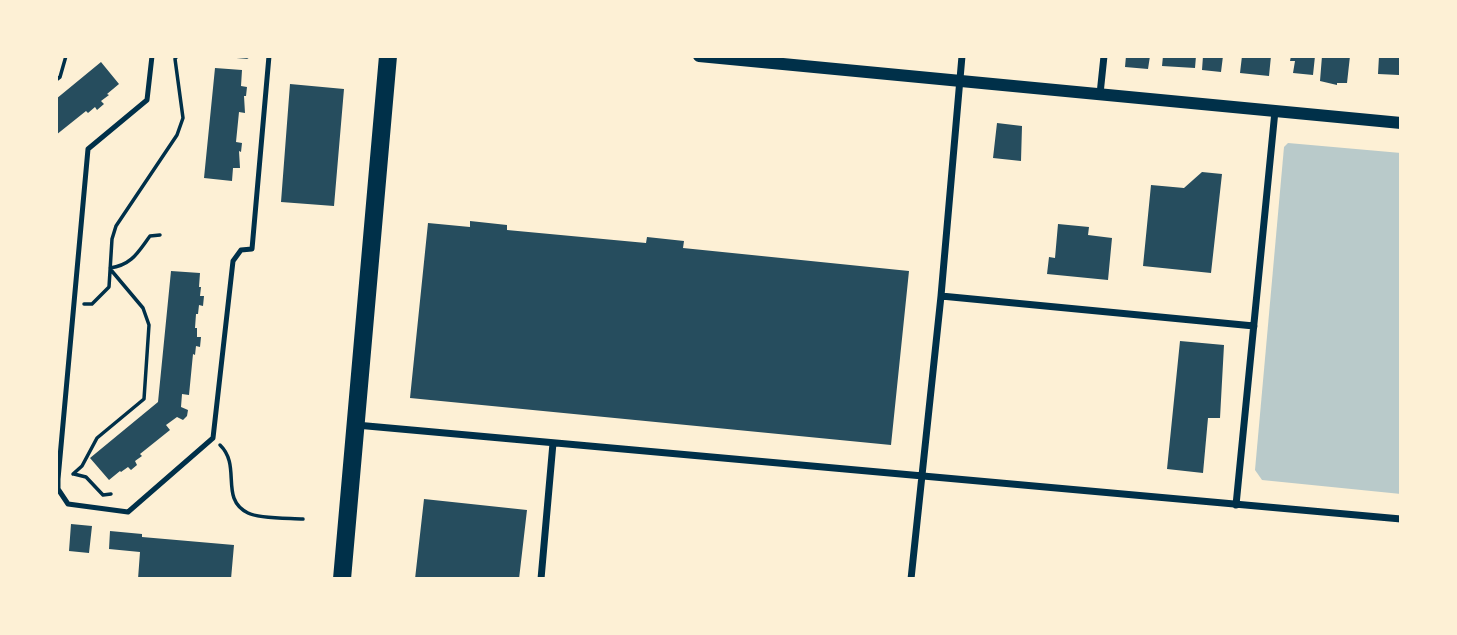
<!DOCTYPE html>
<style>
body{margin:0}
#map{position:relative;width:1457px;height:635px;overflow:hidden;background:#fdf0d5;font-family:Signika,sans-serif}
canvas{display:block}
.frame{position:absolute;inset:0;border:58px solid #fdf0d5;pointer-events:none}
</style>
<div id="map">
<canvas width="1457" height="635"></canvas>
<div class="frame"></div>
</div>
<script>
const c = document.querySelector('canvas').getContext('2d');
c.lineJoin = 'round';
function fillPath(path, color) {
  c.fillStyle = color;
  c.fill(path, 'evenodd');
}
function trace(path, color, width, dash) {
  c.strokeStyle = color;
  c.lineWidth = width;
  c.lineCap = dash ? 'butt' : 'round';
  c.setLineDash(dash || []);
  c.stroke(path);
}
const green = new Path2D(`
 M1288 143 1401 153V494L1262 480 1255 470 1284 147Z`);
const building = new Path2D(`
 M1126 56H1150L1148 69 1125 67Z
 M1163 56H1196L1195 68 1162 66Z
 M1203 56H1223L1221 72 1202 70Z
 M1242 56H1271L1269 76 1240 73Z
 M1291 56H1315L1313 75 1293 73 1295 61H1290Z
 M1322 56H1350L1347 83H1337V85L1320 81Z
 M1379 56H1400L1399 75 1378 74Z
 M101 62 119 84 107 94 109 95 101 101 104 104 97 110 95 107 88 113 86 111 56 135V99Z
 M215 68 242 70 241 86 247 87 246 96H244L245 113 239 112 236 142 242 143 241 152 239 151 240 168H233L232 181 204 178Z
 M290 84 344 89 334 206 281 202Z
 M997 123 1022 126 1021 161 993 158Z
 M1202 172 1222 174 1211 273 1143 266 1151 185 1184 188Z
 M470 221 507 225V230L646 243 647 237 684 241 683 248 909 271 891 445 410 398 428 223 470 227Z
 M1058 224 1089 227 1088 235 1112 238 1108 280 1047 274 1049 257 1055 258Z
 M171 271 200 273 199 287H201L200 296H204L203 306 199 305 198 314H196L195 328H197V337H201L200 347 196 346 195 355 193 354 189 395 182 394 181 407 188 410 187 416 183 420 177 417 166 425 170 430 140 454 142 456 135 461 137 465 131 470 128 467 121 472 120 471 109 480 90 458 158 402Z
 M1180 341 1224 345 1220 418H1208L1203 473 1167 469Z
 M424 499 527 510 519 579H415Z
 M71 524 92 526 89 553 69 551Z
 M110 531 142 534V537L234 545 231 579H138L140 552 109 549Z`);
const path = new Path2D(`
 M233 56 247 57
 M56 80 60 77 66 56
 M110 268C132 265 138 252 150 236L160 235
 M84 304H92L109 287 112 239 116 226 177 135 183 118 175 59 177 56
 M220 445C242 466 219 499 248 513 259 519 290 518 303 519
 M73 474 82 466 97 438 144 399 149 325 143 308 111 270
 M74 474 86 477 103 495 111 494`);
const service = new Path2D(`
 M152 56 147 100 88 149 58 479V489L68 504 128 512 213 438 233 261 241 250 252 249 269 56`);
const minor = new Path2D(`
 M1100 94 1104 56
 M941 296 1254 326
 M356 425 1401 519
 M1236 505 1275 111
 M541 579 553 443
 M911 579 941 296 962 56`);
const tertiary = new Path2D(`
 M699 56 1401 123`);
const primary = new Path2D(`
 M342 579 388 56`);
fillPath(green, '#b9caca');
fillPath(building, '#264d5e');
trace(path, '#003049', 3.5);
trace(service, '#003049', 5);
trace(minor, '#003049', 7);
trace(tertiary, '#003049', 12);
trace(primary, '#003049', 18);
</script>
